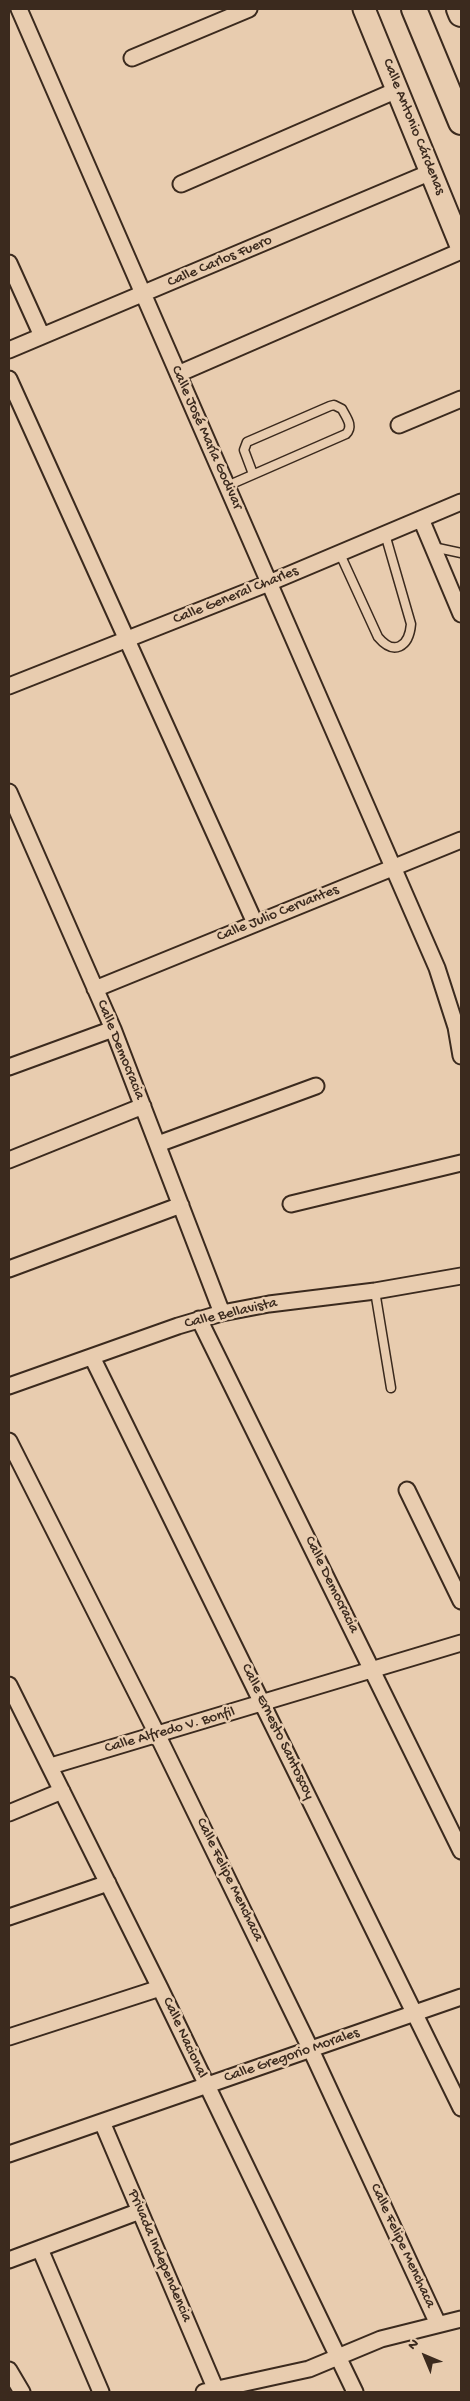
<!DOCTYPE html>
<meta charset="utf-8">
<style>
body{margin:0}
#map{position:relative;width:470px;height:2401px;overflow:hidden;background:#e8ccaf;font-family:"Gochi Hand",sans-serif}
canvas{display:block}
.frame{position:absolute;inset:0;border:10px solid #3b2a1e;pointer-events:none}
.north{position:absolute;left:400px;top:2331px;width:50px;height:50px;-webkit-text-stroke:4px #e8ccaf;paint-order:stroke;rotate:315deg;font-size:14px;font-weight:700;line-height:20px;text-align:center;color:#3b2a1e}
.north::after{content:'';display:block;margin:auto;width:18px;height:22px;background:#3b2a1e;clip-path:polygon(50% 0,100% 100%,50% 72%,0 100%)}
</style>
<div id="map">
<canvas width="470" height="2401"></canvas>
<div class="frame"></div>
<div class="north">N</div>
</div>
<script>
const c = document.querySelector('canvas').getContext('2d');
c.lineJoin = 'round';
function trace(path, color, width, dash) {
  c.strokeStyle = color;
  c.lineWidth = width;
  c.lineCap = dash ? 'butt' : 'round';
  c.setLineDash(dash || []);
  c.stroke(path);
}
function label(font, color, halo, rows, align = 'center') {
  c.font = font + ' "Gochi Hand",sans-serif';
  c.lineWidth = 5;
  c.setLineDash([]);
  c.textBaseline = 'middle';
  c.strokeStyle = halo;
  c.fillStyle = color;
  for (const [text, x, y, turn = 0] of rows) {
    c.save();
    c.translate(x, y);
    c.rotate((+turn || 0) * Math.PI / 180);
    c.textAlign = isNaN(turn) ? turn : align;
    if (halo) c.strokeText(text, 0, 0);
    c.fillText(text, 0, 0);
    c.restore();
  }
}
const lane = new Path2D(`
 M227 486 346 434C354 426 346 417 342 409L334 405 330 406 247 442 244 450 253 474
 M433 547 461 553
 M340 554 378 637C394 656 409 647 411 624L385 534
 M375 1291 391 1388`);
const street = new Path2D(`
 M19 9 437 968 456 1027 461 1056
 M132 58 249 9
 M181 184 397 90
 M9 263 42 336
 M9 350 431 172
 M178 374 461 251
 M9 379 255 923
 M399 425 461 399
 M421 519 461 614
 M9 686 269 583 461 502
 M9 792 113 1029 222 1313
 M95 989 461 840
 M9 1067 113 1029
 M158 1144 316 1086
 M9 1160 143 1106
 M291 1204 461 1163
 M9 1269 181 1205
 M199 1319 461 1851
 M92 1357 461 2108
 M9 1386 178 1326 222 1313 269 1304 375 1291 461 1276
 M9 1441 157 1734 311 2050 438 2324
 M407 1490 461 1601
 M9 1685 160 1988 355 2392
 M51 1766 461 1643
 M9 1813 62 1791
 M9 1917 108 1883
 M9 2037 160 1988
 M102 2122 216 2390
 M9 2154 461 1997
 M40 2249 101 2392
 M9 2260 140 2211
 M9 2370 22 2392
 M204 2392 309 2369 381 2339 461 2319`);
const secondary = new Path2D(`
 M364 9 461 246`);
const primary = new Path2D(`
 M414 9 461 122
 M459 9 461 14`);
const streetNames = [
 ["Calle Antonio Cárdenas",413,127,68],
 ["Calle Carlos Fuero",220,262,-23],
 ["Calle José María Godivar",206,438,66],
 ["Calle General Charles",236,596,-22],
 ["Calle Julio Cervantes",278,914,-22],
 ["Calle Democracia",120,1050,68],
 ["Calle Bellavista",231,1314,-13],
 ["Calle Democracia",331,1585,64],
 ["Calle Alfredo V. Bonfil",170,1731,-16],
 ["Calle Ernesto Santoscoy",277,1732,64],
 ["Calle Felipe Menchaca",229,1880,64],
 ["Calle Nacional",184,2038,65],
 ["Calle Gregorio Morales",292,2056,-19],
 ["Calle Felipe Menchaca",402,2246,65],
 ["Privada Independencia",159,2256,67]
];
trace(lane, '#3b2a1e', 11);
trace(street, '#3b2a1e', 19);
trace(secondary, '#3b2a1e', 25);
trace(primary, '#3b2a1e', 28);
trace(lane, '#e8ccaf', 8);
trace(street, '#e8ccaf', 15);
trace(secondary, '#e8ccaf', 21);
trace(primary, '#e8ccaf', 24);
label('15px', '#3b2a1e', '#e8ccaf', streetNames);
</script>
